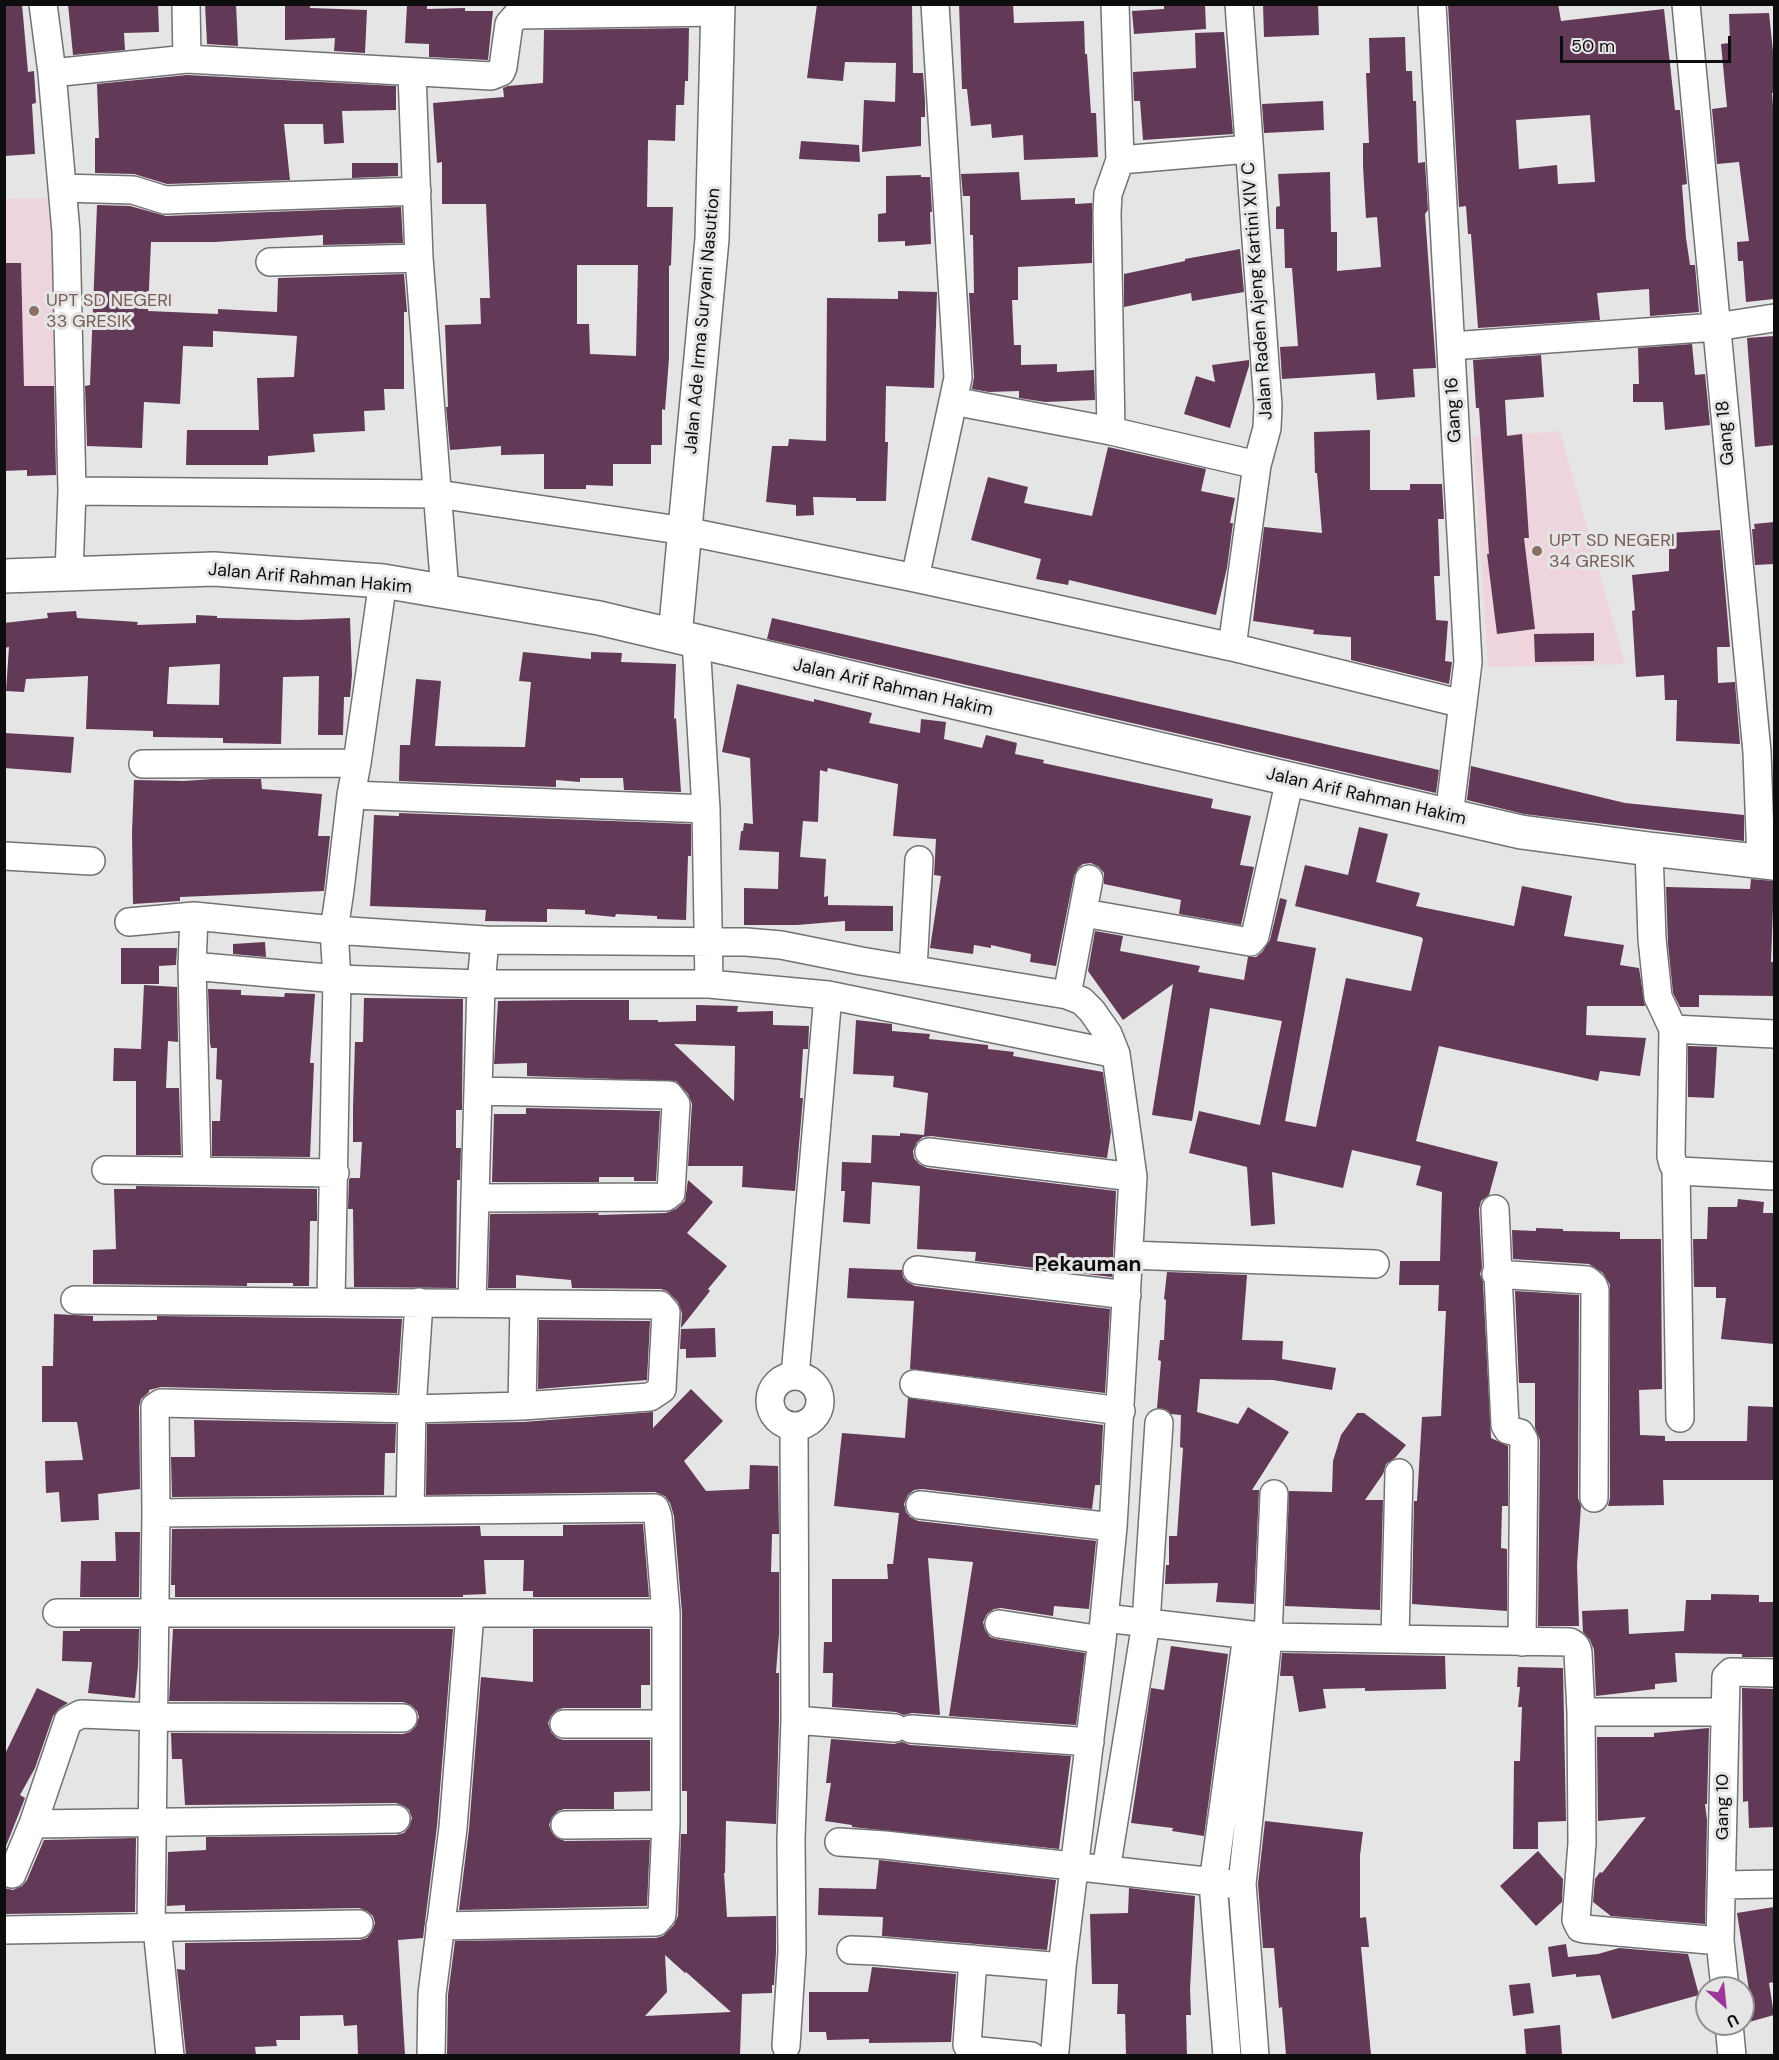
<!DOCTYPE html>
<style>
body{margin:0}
#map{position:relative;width:1779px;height:2060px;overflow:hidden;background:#e5e5e6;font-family:"DM Sans",sans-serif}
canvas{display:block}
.frame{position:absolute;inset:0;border:6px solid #0d0d0e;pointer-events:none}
.north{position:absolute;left:1695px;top:1976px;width:60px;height:60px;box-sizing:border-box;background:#e5e5e6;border:2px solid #8f8f90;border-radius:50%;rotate:153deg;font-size:16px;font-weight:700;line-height:24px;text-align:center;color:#0d0d0e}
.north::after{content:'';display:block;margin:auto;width:21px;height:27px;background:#9d369a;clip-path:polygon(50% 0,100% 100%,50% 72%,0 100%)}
.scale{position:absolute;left:1560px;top:36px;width:171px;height:27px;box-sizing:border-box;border:3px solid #0d0d0e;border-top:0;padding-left:8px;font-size:18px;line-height:21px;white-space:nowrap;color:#0d0d0e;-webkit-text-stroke:4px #e5e5e6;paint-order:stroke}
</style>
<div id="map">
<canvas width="1779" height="2060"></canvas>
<div class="frame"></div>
<div class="north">U</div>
<div class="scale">50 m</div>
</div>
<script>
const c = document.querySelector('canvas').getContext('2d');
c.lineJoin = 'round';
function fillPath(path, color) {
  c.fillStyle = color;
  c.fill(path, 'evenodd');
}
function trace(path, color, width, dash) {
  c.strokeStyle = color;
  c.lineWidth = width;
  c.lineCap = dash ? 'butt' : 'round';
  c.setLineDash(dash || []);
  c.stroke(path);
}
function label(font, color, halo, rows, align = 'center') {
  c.font = font + ' "DM Sans",sans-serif';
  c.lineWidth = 6;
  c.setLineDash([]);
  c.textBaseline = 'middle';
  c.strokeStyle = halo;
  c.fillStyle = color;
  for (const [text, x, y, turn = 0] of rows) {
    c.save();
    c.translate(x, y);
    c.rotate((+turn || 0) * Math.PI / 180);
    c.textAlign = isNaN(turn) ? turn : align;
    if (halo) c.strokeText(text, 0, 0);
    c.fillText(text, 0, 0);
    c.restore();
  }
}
const education = new Path2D(`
 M58 198 69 423 5 424 4 199Z
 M1560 431 1625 664 1488 667 1473 437Z`);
const building = new Path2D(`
 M4 4H22L28 72 34 71 36 103 32 104 35 154 4 156Z
 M68 4H158L159 32 124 33 125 50 73 55Z
 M205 4H236L238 46 207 44Z
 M285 4H310V8L367 10 365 53 334 51 335 38 285 40Z
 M407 4H427V9L465 8V11H493L488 60 429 57V44L405 43Z
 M817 4H912L913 73H923L925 101V117H921V146L862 152 864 100 895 102 896 63 845 62 843 81 807 78Z
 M959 4H1013L1014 23 1084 21 1085 54H1087L1091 113H1096L1098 157 1024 160 1023 135 992 138 991 124 971 126 967 89H962Z
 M1205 4 1206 29 1134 34 1132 11 1164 9V6Z
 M1263 4H1318L1319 35 1264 37Z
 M1448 4H1558L1561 21 1664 9 1675 110H1680L1687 184 1682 185 1686 238 1690 265H1695L1699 312 1650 316 1649 289 1597 293 1600 320 1478 328 1471 234H1468L1466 206 1459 207ZM1590 115 1595 182 1558 184 1557 165 1519 169 1516 120Z
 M1769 13 1774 61V93H1772L1774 118V299L1746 302 1743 261H1738L1737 242 1749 241 1739 162 1717 164 1712 109 1727 107 1721 44 1730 43 1729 14Z
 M689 28 688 81H685L684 105H676L675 141 648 140 647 207H673L671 265 669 266V358L665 410 662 409V445H651V464H613V486L586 485V489H544V454L501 455V446L450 450 446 407H448L445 325 481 324 480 298H490L486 204H442V162L437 163 433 103 504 97 503 88 508 86 543 83 544 30ZM577 265H638L636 356 590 354 589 324H577Z
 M1224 32 1233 134 1143 140 1140 101H1134L1133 72 1196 68 1195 33Z
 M1405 37 1406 71H1412L1413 101H1416L1418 163 1425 162 1428 210 1425 214 1436 368 1413 369 1415 397 1377 400 1375 373 1282 379 1280 347 1298 346 1292 268H1285L1284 229H1276V207L1280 206 1278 174 1330 172 1331 232H1337V271L1381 267 1377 217 1366 218 1363 166V143H1369L1366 73H1370L1369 38Z
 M187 75 396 86V110L342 111 344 143 324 144 323 124H284L290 180 167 184 134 174 95 173V138H99L97 84Z
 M1323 101 1324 130 1264 133 1262 104Z
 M801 141 859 145 860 162 799 159Z
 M352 163H398V176L352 178Z
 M1019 172 1021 200 1075 198V204L1092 203V263L1018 267V300H1012L1014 345H1021V365L1057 364V372L1094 370 1095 400 1045 402 1019 398V391L989 392 972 389 974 377 969 293H974L973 235H970V196H963L961 174Z
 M921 175V177H930L932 212H930L931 244 905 246V241L878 242V214L886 213V176Z
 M97 205 130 206 166 216 401 207 403 243 323 245V235L215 242H151L148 311 218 314V309L277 312 278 278 404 274 407 312H404V389H384L385 410 364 411 365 431 313 434 315 452 268 456V465H186L187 430H259L257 378 294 377 297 336 213 331V347L183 346 180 404 144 402 142 448 87 446 85 386 90 385Z
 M1240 249 1244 292 1192 301 1191 293 1124 307V274L1185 261V259Z
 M4 263H21L24 386H54L56 475 27 476V470L4 471Z
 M898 291 937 292 934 388 886 386 885 442H888L886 501H856V498L813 497 814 515 796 516V505L766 502 772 446H788L789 439 826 441 827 298 898 299Z
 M1774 336V445L1755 447 1747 338Z
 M1692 344 1695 375 1705 374 1710 425 1665 430 1663 402H1633V384H1639L1638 348Z
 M1541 355 1544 397 1505 400 1507 436 1522 434 1529 538H1524L1535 629 1497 634 1487 554H1489L1479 408H1476L1473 360Z
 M1249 360V366L1230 428 1184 414 1196 376 1215 382 1212 365Z
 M1370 430V490H1410V484H1442L1444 519H1438L1440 576H1434L1436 620 1448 621 1445 661 1452 662 1449 684 1351 660V637L1313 634 1314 630 1253 621 1264 527 1322 533 1317 473H1315L1314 432Z
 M1108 447 1206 469 1201 491 1235 498 1230 523H1233L1227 568 1216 615 1069 580 1068 585 1036 579 1041 559 971 540 988 477 1028 487 1024 503 1092 516Z
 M1774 522V564L1755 565 1752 529H1755L1754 524Z
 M1720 530 1730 647H1717L1718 683 1735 682 1740 744 1676 741 1677 700H1665L1664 675 1636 677 1632 611 1635 610 1632 575 1669 571V533Z
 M76 611 77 618 138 622 137 625 196 623V615L217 616V618L298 620 350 618 352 675 350 697H344L343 735H318L319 676 283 677 281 744 223 743V738L153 737V731L86 729 88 676 26 679 24 692 6 691 9 647 4 648V623L48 618 47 613ZM220 664 219 705 167 704 169 667Z
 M772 618 1439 770 1436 793 767 639Z
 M1594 633V661L1535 662 1534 634Z
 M523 652 591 659V652L622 653 621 662 676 664 674 719 676 718 681 792 624 790 623 778H580V782L556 780V787L399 781 400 745H410L416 679 441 681 435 746 525 747 531 682 519 681Z
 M737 684 814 702V699L872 713 869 723 920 733 921 719 946 722 944 739 982 748 986 735 1017 743 1015 754 1044 760 1043 763 1213 799 1211 808 1251 816 1240 865 1254 867 1241 925 1179 914 1181 900 1104 884V873L1099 867 1091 863 1083 864 1078 868 1074 876 1056 966 1030 962 1031 954 991 945V948L974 945 973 954 930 948 941 876 934 875 936 839 893 836 898 784 828 768 827 772 820 770 818 822 803 821 800 857 826 859 824 897 828 896V905L893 906V931H845V921L797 925H744V888L778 889 779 852 739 850 741 831H743L744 823 753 824 750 758 722 752Z
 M4 733 74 737 71 773 4 768Z
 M1471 766 1625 803 1744 815V841L1524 814 1467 800Z
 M213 779H261L262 789 322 794 318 836H330L324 891 180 897V901L133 904 132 832 134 780 184 781Z
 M399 813 691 824V856H688L686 920 657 919V916L616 914 615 917 585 914V910L547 909V922L485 921 486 910 370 906 374 815 399 816Z
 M1359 827 1388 834 1376 882 1420 893 1416 906 1514 926 1522 886 1572 896 1564 936 1624 945 1620 965 1639 968 1645 1006H1587L1586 1035 1646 1038 1640 1076 1600 1071 1598 1081 1439 1046 1416 1141 1498 1162 1489 1195 1481 1201 1479 1209 1482 1268 1480 1274 1483 1282 1491 1438 1508 1446V1506H1502L1501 1548 1507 1549V1611L1412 1604 1414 1501H1417L1422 1417 1441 1416 1446 1311H1438L1439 1285H1399L1400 1261H1440L1442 1192 1416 1185 1421 1166 1352 1150 1343 1188 1272 1172 1275 1224 1251 1226 1247 1167 1189 1153 1199 1111 1260 1125 1282 1021 1210 1008 1192 1121 1152 1115 1173 984 1123 1020 1088 971 1095 931 1123 936 1120 951 1200 966 1198 972 1244 980 1248 957H1256L1262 952 1270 940 1280 898 1287 900 1277 941 1316 948 1285 1121 1316 1127 1346 978 1411 991 1423 939 1421 937 1295 906 1305 865 1348 875Z
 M1751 879 1774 881 1771 962H1774V996L1699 995V1007H1680L1673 993 1668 944 1666 887 1750 889Z
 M265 942 266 957 233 954V944Z
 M121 948H177L176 965 159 966V984H121Z
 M144 985 177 987 178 1042 168 1041 166 1088H179L181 1155H136V1081H113L114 1048 141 1049Z
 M208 989 241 990V995L284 997 285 993 315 994 310 1063H314L310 1157 212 1156V1121H220L222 1080 216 1079 217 1048H211L210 1043Z
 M364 998 463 999 462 1110H456V1148H461L460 1180H457L456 1288 354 1287 353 1209H348L349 1180 350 1178H360L362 1142H353V1108L355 1042H363Z
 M575 1000H629V1020H658V1022L696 1021V1005L738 1006 737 1012 773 1011V1025L809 1026 808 1049H803L800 1098H803L795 1191 742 1187 743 1166H688L692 1104 688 1094 676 1081 527 1076V1063L494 1064 498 1001ZM674 1044 735 1046 734 1101Z
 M856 1020 892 1024V1031L930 1034 929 1039 988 1045V1049L1014 1052 1013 1056 1103 1072 1111 1132 1107 1158 931 1136 923 1137 917 1142 913 1151 914 1158 919 1164 927 1168 1116 1191 1112 1277 975 1261 976 1252 917 1249 920 1186 872 1182 870 1224 843 1222 845 1191H841L842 1162 871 1163 872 1135 900 1136V1133L924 1135 928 1093 893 1087 894 1076 853 1074Z
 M1688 1046 1717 1047 1714 1098 1688 1097Z
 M526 1108 660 1111 656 1181H634V1177H599V1182H492L494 1114H526Z
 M688 1180 713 1202 687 1233 727 1266 708 1289 710 1291 681 1328 682 1313 678 1302 667 1291 661 1289 572 1288 571 1280 516 1275V1288H488L490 1214 599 1213 598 1215 666 1213 676 1209 685 1201Z
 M136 1186 317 1189V1221H310L309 1286H293V1283H247V1286L93 1284V1250L116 1249 114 1189H136Z
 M1738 1199 1764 1202 1763 1213H1774V1344L1721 1339 1726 1298H1716V1287H1694L1693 1239H1707L1708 1207H1737Z
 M1536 1228 1563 1229V1231L1620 1232V1239H1661L1662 1389 1639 1390 1640 1435 1665 1436V1441H1747L1748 1406 1774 1407V1480H1663L1664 1505 1608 1506 1610 1498V1285L1603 1273 1589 1264 1513 1259 1512 1230 1536 1231Z
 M849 1268 902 1270 903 1277 907 1282 915 1286 1110 1309 1105 1393 910 1369 914 1301 847 1298Z
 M1167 1272 1247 1275 1242 1340 1283 1341 1282 1359 1336 1368 1332 1390 1273 1380 1200 1379 1197 1412 1238 1424 1248 1407 1289 1432 1252 1490H1259L1254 1604 1216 1602 1218 1583 1165 1584 1166 1565H1169V1536H1177L1183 1448 1180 1447 1181 1415 1171 1414 1167 1410 1157 1408 1161 1361 1158 1360 1160 1340H1164L1166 1300 1164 1299Z
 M1515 1291 1579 1295 1578 1498 1581 1506 1577 1565 1579 1626H1538L1540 1440 1535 1428V1383H1519Z
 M54 1314 93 1316V1321L157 1320V1316L402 1319 397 1393 161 1387 149 1390V1392L141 1399 139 1407 140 1489 98 1494 99 1520 61 1522 59 1492 46 1493 45 1461 83 1460 77 1422H42V1366H53Z
 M539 1320 650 1321 647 1380 538 1389Z
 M715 1328 716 1357 686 1358V1349H680L681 1329Z
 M691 1389 723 1421 684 1461 706 1491 749 1489 750 1465 778 1466 779 1534H772L771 1572H779V1634L776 1673H779V1720L776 1824 726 1821 725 1873H724L727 1917 776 1916V1952L774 1985H772V1993L742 1994 740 2055H447L448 1995 455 1941 656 1938 663 1936 674 1925 678 1916 681 1834H687V1791H682V1613L674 1516 670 1503 665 1496 655 1492 426 1495 427 1424 523 1422 653 1412V1428ZM665 1955 685 1973 686 1972 731 2012 645 2016 667 1992Z
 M908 1398 1103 1425 1100 1485H1095L1092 1509 922 1489 914 1490 908 1495 904 1504 906 1512 910 1517 918 1521 1096 1541 1089 1609 1054 1606 1053 1616 1001 1608 994 1609 987 1614 983 1622 985 1630 990 1637 996 1639 1085 1653 1076 1725 949 1716 973 1562 928 1558 940 1715 912 1713 904 1715 896 1712 832 1707 833 1673H823L824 1642H832V1579H888L887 1564H893L899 1513 834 1506 842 1433 905 1438Z
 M1357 1413H1364L1406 1445 1395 1458 1386 1464 1383 1474 1365 1500H1383L1380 1610 1285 1606 1289 1491 1332 1492 1333 1461 1341 1435Z
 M194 1420 396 1424 395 1453H385L384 1495 172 1497 171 1457H195Z
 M643 1524 649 1597H533V1591H523L524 1560H484L486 1594 463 1595V1597H175V1585H171L172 1529 480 1526 481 1536H563V1525Z
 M115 1532H140L139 1597H80L81 1561H116Z
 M1711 1594 1759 1595V1602H1774V1657H1742V1654L1675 1653 1677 1682 1655 1684V1689L1596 1696 1594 1650 1590 1640 1583 1632 1582 1611 1628 1609 1629 1634 1684 1631 1686 1600H1711Z
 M80 1629H139L138 1666 135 1698 88 1693 92 1662 62 1661 63 1631H80Z
 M173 1629H453L437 1826 423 1938 398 1940 405 2055H358L357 2025 344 2026 343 2015 300 2016V2040H276L277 2046 255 2047 256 2055H186L177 1969 185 1970V1943L359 1940 367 1938 372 1932 375 1923 373 1916 367 1911 359 1908 185 1911V1905L167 1906 168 1852 206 1850V1837L396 1835 404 1833 409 1827 412 1818 409 1810 404 1806 396 1803 185 1805 182 1759H172L171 1733 403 1734 410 1732 416 1726 419 1717 417 1711 411 1705 403 1702 169 1701Z
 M533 1629H650V1685H641V1708H563L557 1710 551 1716 548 1723 551 1732 557 1738 563 1740H650V1791L614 1792V1809H564L558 1811 552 1817 549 1825 552 1833 557 1838 565 1841 650 1840 647 1906 459 1910 469 1829 481 1677 533 1682Z
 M1171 1646 1228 1654 1204 1836 1172 1831 1173 1828 1131 1823 1151 1688 1164 1690Z
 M1282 1653 1445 1656 1446 1689 1365 1691V1688L1323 1689 1326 1708 1299 1712 1293 1676H1280Z
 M1518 1667 1563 1668 1566 1821 1538 1822V1849H1513L1514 1761H1520L1522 1707H1518L1520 1687H1517Z
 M37 1688 68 1703 60 1708 53 1716 35 1768 20 1795 25 1798 4 1851V1756Z
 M1742 1688 1774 1689V1827L1749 1828 1748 1801 1743 1802Z
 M1709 1728 1707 1804H1705L1707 1820 1705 1924 1611 1916 1593 1902 1595 1879 1600 1872 1602 1873 1646 1817 1598 1821 1597 1737H1654V1733Z
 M831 1739 894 1744 902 1742 910 1745 1071 1756 1059 1849 852 1827V1825L825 1821 831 1783H826Z
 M1265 1821 1363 1832 1360 1855V1918L1366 1917 1369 1947H1361L1371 2055H1286L1282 2007 1279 2008 1274 1948H1263L1258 1884Z
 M136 1838 135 1912 4 1914V1888L13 1890 22 1886 27 1880 44 1840Z
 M1538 1851 1563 1879 1562 1902 1536 1926 1500 1886Z
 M879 1860 1056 1880 1047 1950 882 1936 883 1917 818 1915 819 1888 876 1889Z
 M1129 1888 1195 1896 1190 1989 1191 2015H1186L1187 2055H1126L1125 2014H1117L1118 1984H1092L1090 1914 1128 1913Z
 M1774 1907V1982L1769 1983 1774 2015 1749 2022 1743 1991 1749 1990 1737 1913Z
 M1566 1944 1568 1957 1598 1954 1619 1948 1688 1954 1699 1995 1612 2019 1600 1975 1576 1977V1974L1552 1977 1548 1947Z
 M872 1967 956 1974 951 2042 869 2043V2039L827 2040 826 2032H809V1992H868Z
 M1530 1983 1534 2013 1513 2016 1509 1985Z
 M1560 2025 1562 2055H1526L1524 2029Z`);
const street = new Path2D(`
 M43 4 52 73 66 232 72 491 69 574
 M186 4 187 59
 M1115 4 1120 160
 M1432 4 1468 662 1449 816
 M1686 4 1757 752 1761 862
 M52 73 187 59 491 76 501 72 503 67 509 24 517 15 718 12
 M412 73 419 258 445 592
 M62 188 133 190 165 200 417 191
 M270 262 419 258
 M1451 346 1716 327 1774 318
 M953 401 1111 431 1257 465
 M1111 431 1107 213 1108 194 1120 160 1249 149
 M72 491 438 494 685 531 915 578 1232 647 1463 704
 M915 578 958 378 935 4
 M696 641 706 809 709 984
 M1232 647 1257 465 1267 428 1268 406 1239 4
 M143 764 357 763
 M351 795 706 809
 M1649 849 1652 939 1658 997 1673 1029
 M4 856 91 861
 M1084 913 1250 942 1255 936 1290 779
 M194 916 192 966 197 1171
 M129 922 194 916 334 930 485 940 746 942 781 945 861 961 1067 995 1082 1001 1092 1011 1108 1034 1116 1054 1133 1177 1113 1527 1102 1640 1062 1967 1055 2051 1051 2056
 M192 966 337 979 481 984H709L828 995 1116 1054
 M913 969 919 860
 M1067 995 1089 879
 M1774 1034 1673 1029 1671 1156 1673 1164 1680 1171 1774 1176
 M929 1152 1133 1177
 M1676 1169 1680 1418
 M106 1170 335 1173
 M475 1198 666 1197 671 1193 676 1104 669 1095 478 1091
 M1495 1209 1505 1425 1508 1430 1520 1433 1524 1440 1522 1642
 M1129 1255 1375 1264
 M917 1270 1127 1295
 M1496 1274 1587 1280 1593 1285 1595 1290 1594 1498
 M75 1300 660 1305 666 1312 662 1389 650 1397 522 1406 412 1409 161 1403 155 1407 156 1513 151 1928
 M331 1301 337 979 334 930 340 890 351 795 357 763 383 581
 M472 1303 481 984 485 940
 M795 1376 828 995
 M770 1401a25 25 0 1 1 50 0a25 25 0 1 1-50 0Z
 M914 1384 1121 1411
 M522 1406 524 1304
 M920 1505 1113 1527
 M410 1510 412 1409 419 1302
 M156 1513 655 1508 658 1517 666 1613V1824L662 1915 656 1922 440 1926
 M57 1613H666
 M1105 1618 1268 1637 1570 1642C1576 1645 1577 1647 1578 1653L1581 1712 1582 1843 1576 1920 1580 1928 1584 1929 1720 1941
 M999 1624 1102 1640
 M1395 1639 1399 1473
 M1581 1712H1724
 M795 1720 895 1728
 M564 1724H666
 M911 1729 1090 1742
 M33 1824 396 1819
 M565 1825 666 1824
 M839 1842 885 1845 1232 1884
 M1106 1870 1146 1623 1159 1423
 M12 1874 33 1824 68 1721 81 1714 154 1717 403 1718
 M1723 1885 1774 1884
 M157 1928 170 2056
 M4 1930 359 1924
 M851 1950 876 1951 1062 1967
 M973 1959 967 2045 970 2050 1031 2056
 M1725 1988 1720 1941 1726 1677 1731 1672 1774 1673
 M1729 2024 1732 2056
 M786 2046 792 1952 791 1839 795 1720 794 1426
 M431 2056 432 1994 453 1828 470 1613
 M1227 2056 1213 1883 1247 1635
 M1255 2056 1242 1884 1268 1637 1274 1494`);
const secondary = new Path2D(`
 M4 576 214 569 383 581 599 618 958 703 1521 832 1649 849 1774 863
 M675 636 712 239 718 4`);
const markers = [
 [34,311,6,"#8d6e63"],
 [1537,551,6,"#8d6e63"]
];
const streetNames = [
 ["Jalan Raden Ajeng Kartini XIV C",1258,291,-94],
 ["Jalan Ade Irma Suryani Nasution",703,321,-85],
 ["Gang 16",1454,410,-93],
 ["Gang 18",1726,433,-95],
 ["Jalan Arif Rahman Hakim",310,579,5],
 ["Jalan Arif Rahman Hakim",893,688,13],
 ["Jalan Arif Rahman Hakim",1366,797,13],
 ["Gang 10",1723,1807,-90]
];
const educationNames = [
 ["UPT SD NEGERI",46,301],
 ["33 GRESIK",46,322],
 ["UPT SD NEGERI",1549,541],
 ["34 GRESIK",1549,562]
];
const quarterNames = [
 ["Pekauman",1088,1265]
];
fillPath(education, '#edd4dd');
fillPath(building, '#623956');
trace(street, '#727273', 30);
trace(secondary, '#727273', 36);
trace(street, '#fff', 27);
trace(secondary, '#fff', 33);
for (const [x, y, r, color] of markers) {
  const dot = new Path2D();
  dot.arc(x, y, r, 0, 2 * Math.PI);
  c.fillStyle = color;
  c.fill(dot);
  trace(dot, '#e5e5e6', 2);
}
label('18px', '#0d0d0e', '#e5e5e6', streetNames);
label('18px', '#785e54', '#e5e5e6', educationNames, 'left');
label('bold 21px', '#0d0d0e', '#e5e5e6', quarterNames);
</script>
